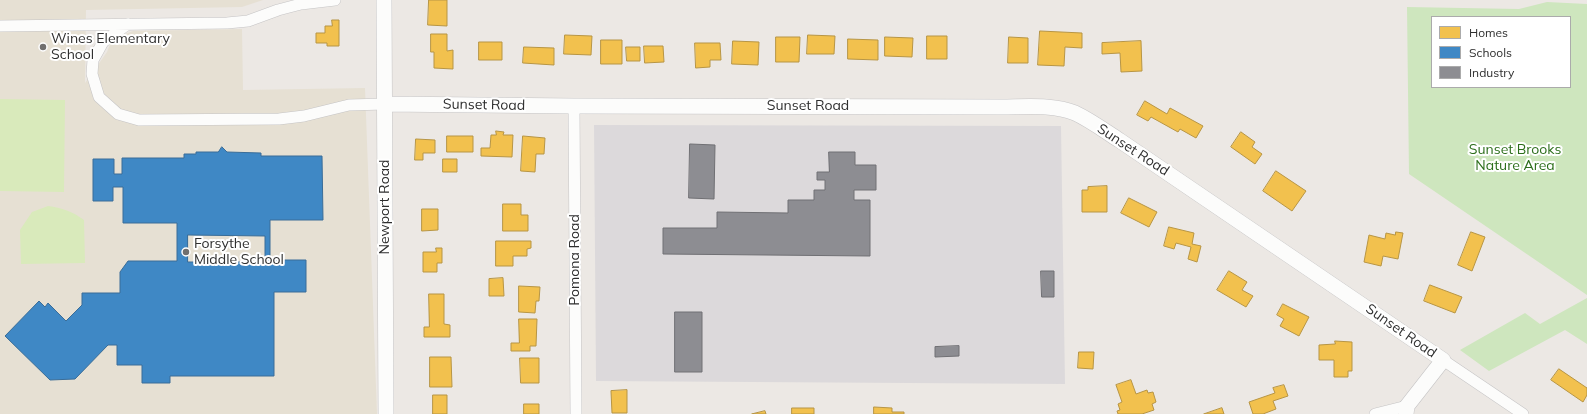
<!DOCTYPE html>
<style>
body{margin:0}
#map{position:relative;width:1587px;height:414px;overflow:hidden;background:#ece8e4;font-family:Mulish,sans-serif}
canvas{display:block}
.legend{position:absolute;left:1431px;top:16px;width:140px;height:72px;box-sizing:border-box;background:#fff;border:1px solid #ababab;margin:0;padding:5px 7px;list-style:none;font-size:12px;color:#2e2e2e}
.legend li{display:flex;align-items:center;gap:8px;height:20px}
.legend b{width:20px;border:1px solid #ababab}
</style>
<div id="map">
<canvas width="1587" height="414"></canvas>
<ul class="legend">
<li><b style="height:11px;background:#f2c14e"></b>Homes</li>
<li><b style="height:11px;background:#3f88c5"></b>Schools</li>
<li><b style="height:11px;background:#8d8d92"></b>Industry</li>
</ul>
</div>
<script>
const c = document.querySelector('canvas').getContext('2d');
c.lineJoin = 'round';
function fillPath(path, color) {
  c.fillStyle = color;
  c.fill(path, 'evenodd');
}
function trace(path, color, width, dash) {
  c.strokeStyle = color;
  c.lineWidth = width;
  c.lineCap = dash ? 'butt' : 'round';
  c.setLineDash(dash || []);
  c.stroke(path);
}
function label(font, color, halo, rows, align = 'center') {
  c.font = font + ' Mulish,sans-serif';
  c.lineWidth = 4;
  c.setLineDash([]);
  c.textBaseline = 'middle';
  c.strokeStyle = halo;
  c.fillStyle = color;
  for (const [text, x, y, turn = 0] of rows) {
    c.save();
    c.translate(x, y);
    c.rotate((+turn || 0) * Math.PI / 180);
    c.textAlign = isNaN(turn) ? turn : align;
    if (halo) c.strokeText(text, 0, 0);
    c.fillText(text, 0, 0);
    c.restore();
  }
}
const industrial = new Path2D(`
 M594 125 1061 126 1065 384 596 381Z`);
const education = new Path2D(`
 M0 0H263L242 7 86 10 85 83 107 52 111 42 120 36 133 31 242 29 243 90 365 88 377 414H0Z`);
const green = new Path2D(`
 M1547 2 1587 4V295L1409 174 1407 7 1519 9ZM1432 17H1570V87H1432Z
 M1587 298V344L1565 330 1489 371 1460 350 1525 313 1540 324Z`);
const pitch = new Path2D(`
 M0 99 65 100 64 192 0 191Z
 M48 206C62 208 72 211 84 220L85 263 21 264 20 230 32 212Z`);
const homes = new Path2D(`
 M429 0H447V26L428 25Z
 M332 20H339V46H327V43H316V33H325V26H332Z
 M1040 31 1082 33V48L1065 47 1064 66 1038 65Z
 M431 34H447V51L453 50V69L434 68V52H431Z
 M565 35 592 36 591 55 564 54Z
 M808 35 835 36 834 54H807Z
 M927 36H947V59H927Z
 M776 37H800L799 62H776Z
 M885 37 913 38 912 57 885 56Z
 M1009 37 1028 38V63H1008Z
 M848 39 878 40V60L848 59Z
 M601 40H622V64H601Z
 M733 41 759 42 758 65 732 64Z
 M1141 41 1142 71 1121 72 1120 53 1102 54V43Z
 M479 42H502V60H479Z
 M695 43H720L721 60H710V67L696 68Z
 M644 46H663L664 62 645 63Z
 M524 47 554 48V65L523 63Z
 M626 47H640V61H627Z
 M1145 101 1167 114 1170 108 1203 126 1196 138 1180 129 1178 132 1151 117 1148 121 1137 115Z
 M496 131 504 132 503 135H513L512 157 481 156V148H490L491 135H496Z
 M1241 132 1255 142 1252 147 1262 154 1255 164 1231 147Z
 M447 136H473V152H447Z
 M523 136 545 138 544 154H536L535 172 521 171Z
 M416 139 435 140V153H423V160H415Z
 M443 159H457V172H443Z
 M1276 171 1306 191 1292 211 1263 191Z
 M1107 186V212H1082V190H1088V187Z
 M1129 198 1157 212 1149 227 1121 213Z
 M503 204H521V215H528V231H503Z
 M422 209H438V230L422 231Z
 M1169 227 1194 233 1192 244 1201 246 1197 262 1188 259 1191 247 1176 243 1174 249 1164 246Z
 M1396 232 1403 233 1398 259 1383 256 1381 266 1364 262 1369 235 1385 239 1386 233 1395 235Z
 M1471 232 1485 237 1472 271 1458 265Z
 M496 241H531V248L527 249V256H513V266H496Z
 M436 248H442V263H437V272H423V252H436Z
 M1229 271 1247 282 1242 290 1253 296 1246 307 1217 290Z
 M503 278 504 296H489V279Z
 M1430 285 1462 297 1455 313 1424 301Z
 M519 286 540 287 539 301H536L535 313 519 312Z
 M429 294H444V324L450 325V337H424V327H429Z
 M1283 304 1309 317 1299 336 1280 326 1284 319 1277 315Z
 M519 319H537L536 346H530V351H511V343H519Z
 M1335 341 1352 342V371H1348V377H1334V360H1319V345L1335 344Z
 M1079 352H1094L1093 369 1078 368Z
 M430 357H451L452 387H430Z
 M520 358H539V383H521Z
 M1559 369 1587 388V395L1583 402 1551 380Z
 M1131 380 1136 394 1147 390 1148 393 1153 392 1156 402 1152 404 1154 410 1142 414H1118L1117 411 1120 410 1118 404 1122 402 1116 385Z
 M1284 385 1288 396 1273 401 1276 409 1263 414H1253L1249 402 1275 393 1273 388Z
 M627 390V413H612L611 391Z
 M433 395H447V414H433Z
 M524 404H539V414H524Z
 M874 407 892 408V412H904V414H874Z
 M792 408H814V414H792Z
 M1222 408 1224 414H1204Z
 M765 411 766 414H752Z`);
const schools = new Path2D(`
 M222 147 227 152 261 153V156H322L323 220H270V260H306V292H274V376H170V383H142V365H117V345H108L75 379 50 380 5 336 39 301 45 307 48 303 66 321 82 305V293H120V272L128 261H177V223H123V187H113V201H93V159H114V174H122V158H184V154H196V152H218ZM188 235 265 236V262H188Z`);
const industry = new Path2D(`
 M690 144 715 145 714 199 689 198Z
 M829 152H855V165H876V190H854V200H870V256L663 254V228H717V212L788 213V200H814V190H825V180H817V172H829Z
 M1041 271H1054V297H1042Z
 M675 312H702V372H675Z
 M959 346V356L935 357V347Z`);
const street = new Path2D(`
 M128 24 103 42 93 60 92 74 99 97 118 114 139 120 279 119 304 116 349 105 385 104
 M0 26 227 23 248 21 278 10 301 4 335 0
 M574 106 576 414
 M1443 360 1523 414
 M1375 414 1407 406`);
const secondary = new Path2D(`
 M384 0 386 414
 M385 104 574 106 1001 107C1025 107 1053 104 1075 113 1090 120 1105 131 1119 140L1443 360 1407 406 1406 414`);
const markers = [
 [43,47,4,"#706f6e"],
 [186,252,4,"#706f6e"]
];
const poiNames = [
 ["Wines Elementary",51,39],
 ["School",51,55],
 ["Forsythe",194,244],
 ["Middle School",194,260]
];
const streetNames = [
 ["Sunset Road",484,105,1],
 ["Sunset Road",808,106],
 ["Sunset Road",1133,150,33],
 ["Newport Road",385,207,-90],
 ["Pomona Road",575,260,-90],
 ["Sunset Road",1401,331,35]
];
const parkNames = [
 ["Sunset Brooks",1515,150],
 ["Nature Area",1515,166]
];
fillPath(industrial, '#dcd9db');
fillPath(education, '#e6e0d3');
fillPath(green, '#cee6be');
fillPath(pitch, '#d9eabb');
fillPath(homes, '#f2c14e');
trace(homes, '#b79544', 1);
fillPath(schools, '#3f88c5');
trace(schools, '#3a6d98', 1);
fillPath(industry, '#8d8d92');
trace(industry, '#707074', 1);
trace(street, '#c5c4c5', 12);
trace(secondary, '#c5c4c5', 16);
trace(street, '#fcfcfb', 11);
trace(secondary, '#fcfcfb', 15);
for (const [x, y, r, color] of markers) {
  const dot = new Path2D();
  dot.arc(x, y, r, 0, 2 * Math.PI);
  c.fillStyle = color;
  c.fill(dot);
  trace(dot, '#fff', 1.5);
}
label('14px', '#2e2e2e', '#fff', poiNames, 'left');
label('14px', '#2e2e2e', '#fff', streetNames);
label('14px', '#2c6e1b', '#fff', parkNames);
</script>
